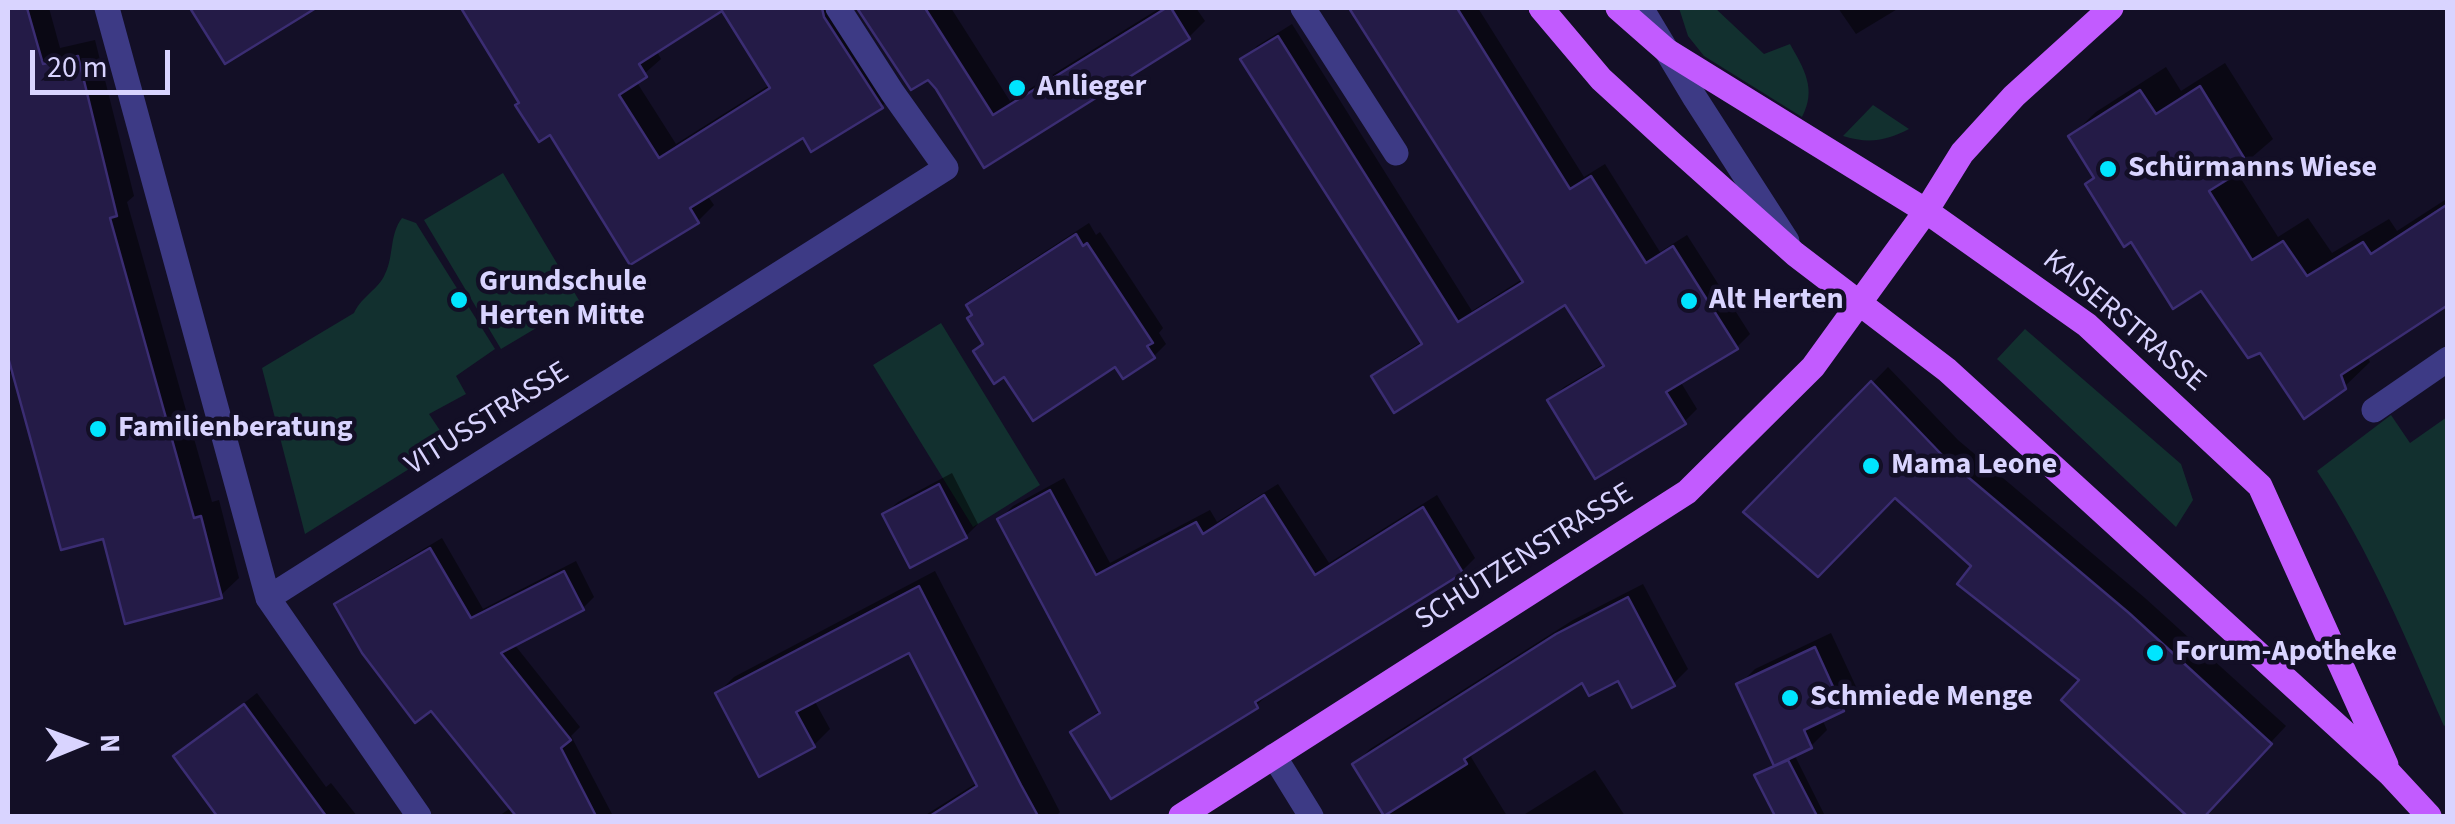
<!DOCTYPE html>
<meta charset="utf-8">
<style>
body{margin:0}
#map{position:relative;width:2455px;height:824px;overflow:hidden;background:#130f26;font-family:"Source Sans 3",sans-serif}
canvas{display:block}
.frame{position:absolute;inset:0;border:10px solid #d9d4ff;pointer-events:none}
.north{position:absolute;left:30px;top:694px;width:100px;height:100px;-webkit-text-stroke:8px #130f26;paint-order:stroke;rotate:89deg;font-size:28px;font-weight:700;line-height:40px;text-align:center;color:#d9d4ff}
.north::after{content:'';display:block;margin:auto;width:35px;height:45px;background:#d9d4ff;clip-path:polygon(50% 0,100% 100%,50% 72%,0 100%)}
.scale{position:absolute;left:30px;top:50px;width:140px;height:45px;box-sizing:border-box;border:5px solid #d9d4ff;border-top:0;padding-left:12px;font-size:30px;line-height:35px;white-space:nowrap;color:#d9d4ff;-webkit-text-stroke:8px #130f26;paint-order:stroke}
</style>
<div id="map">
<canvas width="2455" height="824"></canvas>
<div class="frame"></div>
<div class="north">N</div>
<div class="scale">20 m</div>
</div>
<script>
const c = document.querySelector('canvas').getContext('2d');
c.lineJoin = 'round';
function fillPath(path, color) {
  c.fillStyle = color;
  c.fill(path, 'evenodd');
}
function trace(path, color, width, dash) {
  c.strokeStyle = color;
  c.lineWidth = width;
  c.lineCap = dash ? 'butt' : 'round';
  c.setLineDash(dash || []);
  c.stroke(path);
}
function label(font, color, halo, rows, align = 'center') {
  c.font = font + ' "Source Sans 3",sans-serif';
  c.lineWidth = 9;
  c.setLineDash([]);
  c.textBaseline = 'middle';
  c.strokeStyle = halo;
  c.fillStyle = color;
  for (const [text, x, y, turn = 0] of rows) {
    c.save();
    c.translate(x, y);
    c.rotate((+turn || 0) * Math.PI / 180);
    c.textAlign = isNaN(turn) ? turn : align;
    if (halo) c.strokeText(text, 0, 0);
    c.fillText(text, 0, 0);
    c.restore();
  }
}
const green = new Path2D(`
 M1679 8H1715L1764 54 1790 44C1804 69 1817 89 1802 117L1704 56 1688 36Z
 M1873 105 1909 129C1885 141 1869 144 1843 136Z
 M503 173 580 302 501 349 424 220Z
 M402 218 416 223 495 349 456 376 466 394 429 414 449 444 305 534 262 368 354 313C362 296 379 289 385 274 394 256 389 235 402 218Z
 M941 323 1040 485 973 527 873 365Z
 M2025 329 2181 464 2193 500 2176 527 1997 359Z
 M2391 415 2410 443 2447 417 2448 723 2444 726C2406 638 2370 551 2317 471Z`);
const shadow = new Path2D(`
 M8 8H49L60 48 95 40 134 196 127 202 212 502 219 500 239 578 221 595 14 372 8 374Z
 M193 8H301L284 24 226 60Z
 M464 8H844L898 90 882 106 812 149 804 135 707 195 714 205 698 221 551 131 522 102ZM723 8 771 84 676 144 636 81 661 59 656 50Z
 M860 8H951L1010 101 1160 8H1196L1205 21 1189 37 985 164 938 87 928 77 912 87Z
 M1352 8H1478L1584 177 1605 164 1660 252 1687 235 1750 334 1737 347 1680 381 1697 409 1684 422 1550 400 1564 387 1605 363 1566 302 1375 376 1388 363 1423 341 1244 60 1257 46 1292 24 1472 311 1524 278Z
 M1838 8H1899L1856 34Z
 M2225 63 2273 139 2236 171 2278 237 2308 218 2332 253 2389 219 2397 231 2448 198V302L2367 356 2370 362 2344 387 2261 350 2096 177 2071 136 2096 112 2166 67 2181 91Z
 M1089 223 1096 235 1100 232 1163 328 1159 333 1166 344 1154 356 1116 363 985 342 969 305 981 293Z
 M1888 367 1958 440 2145 598 2286 726 2202 816H2191L2064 700 2083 680 1974 566 1895 495 1747 512Z
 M952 473 978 524 966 536 885 514 898 502Z
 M1064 478 1110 563 1210 510 1217 522 1278 484 1329 563 1437 495 1475 558 1461 572 1270 692 1256 706 1073 732 1101 709 1000 519 1013 506Z
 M442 538 483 609 576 561 594 597 583 608 514 644 580 727 571 736 613 816H499L512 807 431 707 337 605 348 594Z
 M935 571 1060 812 1056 816H924L978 782 910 650 814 700 830 729 814 745 718 693 734 677Z
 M1643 584 1688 669 1673 684 1619 678 1583 679 1480 747 1471 757 1507 816H1387L1355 764 1370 749 1573 620Z
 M1831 633 1859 693 1843 709 1822 719 1827 730 1811 746 1794 754 1825 816H1778L1757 776 1775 764 1739 685 1755 669Z
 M257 693 326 787 331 783 357 816H220L176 756Z
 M1595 770 1625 816H1522Z`);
const building = new Path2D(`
 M8 8H27L43 64 78 56 117 216 110 218 194 518 201 516 222 598 125 624 103 539 61 550 8 357Z
 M190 8H316L225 64Z
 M461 8H822L824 17 883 108 811 152 803 138 690 208 699 223 630 265 550 135 539 142 515 105 519 103ZM722 11 770 88 659 158 619 95 647 77 639 64Z
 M857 8H925L993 115 1166 8H1171L1190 39 984 168 936 89 928 80 911 90Z
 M1349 8H1457L1570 189 1591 176 1646 263 1673 246 1738 349 1666 392 1686 424 1595 479 1547 400 1604 366 1565 305 1394 413 1371 376 1422 344 1240 59 1278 36 1458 322 1523 282Z
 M2200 86 2249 166 2209 191 2252 260 2283 241 2307 276 2363 242 2371 254 2448 204V305L2341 375 2346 389 2304 419 2260 353 2248 358 2201 291 2173 309 2131 242 2124 247 2085 184 2094 178 2068 136 2140 90 2156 114Z
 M1076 234 1083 246 1087 243 1153 343 1147 346 1155 358 1123 379 1115 367 1033 421 1004 377 994 384 973 351 983 344 967 318 972 315 966 305Z
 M1871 381 1943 456 2129 613 2272 744 2205 816H2187L2061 700 2079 680 1957 584 1971 566 1895 498 1818 577 1743 512Z
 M939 484 967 538 910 568 882 514Z
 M1050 490 1096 575 1196 522 1203 534 1264 495 1315 575 1423 507 1463 573 1255 702 1258 708 1111 799 1070 732 1100 713 997 519Z
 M430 548 471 618 564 571 584 610 501 653 571 740 561 748 596 816H516L431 711 415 723 362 653 334 604Z
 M919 586 1021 785 1038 816H930L977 786 909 653 796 712 815 747 759 777 715 693Z
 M1628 597 1675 686 1632 708 1618 681 1589 696 1582 683 1464 759 1467 764 1384 816 1352 764 1556 634Z
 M1815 647 1844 711 1804 730 1812 748 1774 766 1736 684Z
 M244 704 326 816H217L173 756Z
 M1788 760 1817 816H1775L1754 775Z`);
const minor = new Path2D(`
 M107 8 268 598 419 816
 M1303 8 1396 153
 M1641 8 1695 98 1787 241
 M2374 410 2448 359
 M268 598 946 168 892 92 838 8
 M1274 756 1311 816`);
const major = new Path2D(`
 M1541 8 1601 79 1672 144 1795 254 1947 370 2390 774 2429 816
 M1618 8 1667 51 1926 211 2087 325 2260 486 2386 765
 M1181 816 1687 492 1813 367 1926 211 1962 153 2014 96 2111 8`);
const markers = [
 [1017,88,10,"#00e5ff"],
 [2108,169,10,"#00e5ff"],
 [459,300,10,"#00e5ff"],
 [1689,301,10,"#00e5ff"],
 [98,429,10,"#00e5ff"],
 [1871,466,10,"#00e5ff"],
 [2155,653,10,"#00e5ff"],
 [1790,698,10,"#00e5ff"]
];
const poiNames = [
 ["Anlieger",1037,88],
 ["Schürmanns Wiese",2128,169],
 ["Grundschule",479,283],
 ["Herten Mitte",479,317],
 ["Alt Herten",1709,301],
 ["Familienberatung",118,429],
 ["Mama Leone",1891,466],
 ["Forum-Apotheke",2175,653],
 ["Schmiede Menge",1810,698]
];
const streetNames = [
 ["KAISERSTRASSE",2123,322,40],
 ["VITUSSTRASSE",488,420,-32],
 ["SCHÜTZENSTRASSE",1525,558,-32]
];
fillPath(green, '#12302f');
fillPath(shadow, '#0007');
fillPath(building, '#241b47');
trace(building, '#3b2d73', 2.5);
trace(minor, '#3d3a85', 25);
trace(major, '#c25bff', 25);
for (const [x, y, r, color] of markers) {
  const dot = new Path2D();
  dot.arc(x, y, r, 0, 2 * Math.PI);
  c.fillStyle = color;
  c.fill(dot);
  trace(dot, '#130f26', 4);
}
label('bold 30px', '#d9d4ff', '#130f26', poiNames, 'left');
label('30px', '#d9d4ff', '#130f26', streetNames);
</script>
